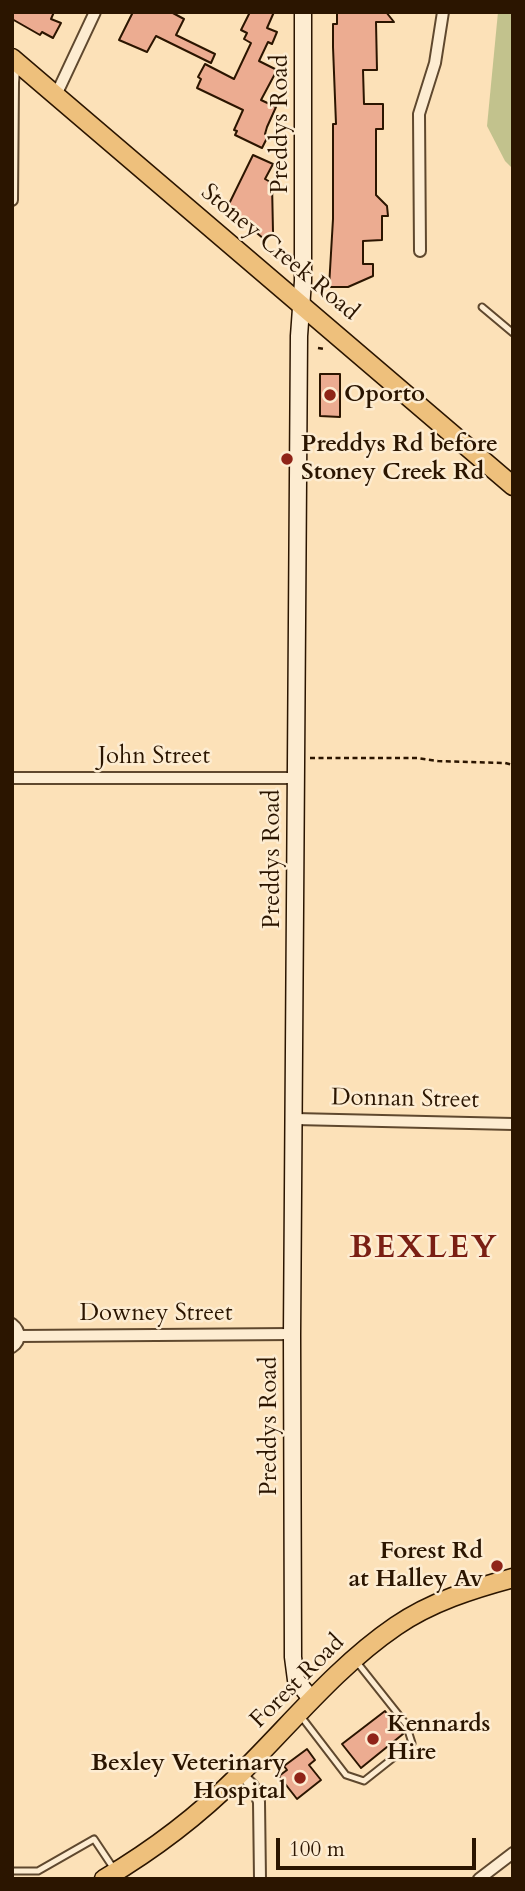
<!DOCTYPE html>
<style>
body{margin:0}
#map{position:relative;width:525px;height:1891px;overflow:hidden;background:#fce1b8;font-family:Cardo,serif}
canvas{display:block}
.frame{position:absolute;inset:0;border:14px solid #2b1500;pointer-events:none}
.scale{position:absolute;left:276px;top:1838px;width:200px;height:32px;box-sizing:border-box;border:4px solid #2b1500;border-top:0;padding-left:9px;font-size:21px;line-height:24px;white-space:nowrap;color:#2b1500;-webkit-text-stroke:5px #fdecd1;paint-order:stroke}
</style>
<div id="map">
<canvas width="525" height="1891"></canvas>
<div class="frame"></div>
<div class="scale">100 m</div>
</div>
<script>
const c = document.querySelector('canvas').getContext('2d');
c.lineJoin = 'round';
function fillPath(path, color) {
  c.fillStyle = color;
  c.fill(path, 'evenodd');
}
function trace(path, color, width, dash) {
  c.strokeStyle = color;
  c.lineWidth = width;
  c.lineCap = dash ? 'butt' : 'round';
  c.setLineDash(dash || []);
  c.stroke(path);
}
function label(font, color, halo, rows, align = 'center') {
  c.font = font + ' Cardo,serif';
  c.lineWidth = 5;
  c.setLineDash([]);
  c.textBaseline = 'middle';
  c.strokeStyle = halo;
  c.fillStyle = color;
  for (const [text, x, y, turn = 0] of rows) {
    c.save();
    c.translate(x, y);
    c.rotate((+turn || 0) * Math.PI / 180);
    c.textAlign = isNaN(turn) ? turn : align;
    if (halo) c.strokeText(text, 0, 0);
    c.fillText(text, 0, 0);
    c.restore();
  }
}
const green = new Path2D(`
 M498 12H513V169L505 161 487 126Z`);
const building = new Path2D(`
 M12 12H54L51 19 61 23 53 38 42 32 40 35 12 19Z
 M133 12H171L184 19 176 35 215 54 211 63 156 36 147 52 119 40Z
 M250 12H274L267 28 277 32 272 44 268 42 259 61 277 70 261 100 276 107 267 127 265 134 268 136 262 148 235 135 237 131 234 130 243 110 197 88 201 79 198 77 205 64 234 79 251 43 244 39 247 33 241 30Z
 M337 12H386L394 22H376L377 70H363L364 104H383V129H376V195L387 206 388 216H382V240L363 241V264H373V276L348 287H329L333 219V124H336L333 47V24H337Z
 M253 155 273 164 265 179 272 183 273 232 264 239 227 208Z
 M320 374H340V417L320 416Z
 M385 1711 403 1734 361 1768 342 1744Z
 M307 1749 315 1760 309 1765 321 1780 297 1799 279 1776 287 1770 284 1766Z`);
const path = new Path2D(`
 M318 348 324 349
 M310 758H417L438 761 505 763 513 765`);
const service = new Path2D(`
 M482 307 513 333
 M300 1715 346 1775 364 1781 412 1743 406 1724 356 1661
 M12 1871H38L94 1839 114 1869`);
const minor = new Path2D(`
 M56 95 95 12
 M12 200 13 82 15 60
 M420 251 419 114 435 63 443 12
 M12 778H296
 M295 1119 513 1124
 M12 1324C21 1331 21 1341 12 1347
 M19 1336 292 1334
 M241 1774 253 1786 259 1802 260 1879
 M479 1879 513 1853`);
const secondary = new Path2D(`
 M303 12V281L299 336 292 1334 293 1657 296 1680 312 1700`);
const primary = new Path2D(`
 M12 58 513 486
 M104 1879C153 1850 198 1816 238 1776 290 1725 336 1667 396 1626 431 1602 472 1589 513 1578`);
const markers = [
 [330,395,7,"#8f2418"],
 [287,459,7,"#8f2418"],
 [497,1566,7,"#8f2418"],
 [373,1739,7,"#8f2418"],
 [300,1778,7,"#8f2418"]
];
const streetNames = [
 ["Preddys Road",281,124,-90],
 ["Stoney Creek Road",279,253,40],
 ["John Street",154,757],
 ["Preddys Road",273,859,-90],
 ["Donnan Street",405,1100,1],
 ["Downey Street",156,1314],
 ["Preddys Road",270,1426,-90],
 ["Forest Road",298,1682,-45]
];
const poiNames = [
 ["Oporto",344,395],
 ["Preddys Rd before",301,445],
 ["Stoney Creek Rd",301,473],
 ["Forest Rd",483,1552,"right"],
 ["at Halley Av",483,1580,"right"],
 ["Kennards",387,1725],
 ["Hire",387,1753],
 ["Bexley Veterinary",286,1764,"right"],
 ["Hospital",286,1792,"right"]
];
const districtNames = [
 ["BEXLEY",424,1250]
];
fillPath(green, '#c2c28d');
fillPath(building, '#ecac91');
trace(building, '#2b1500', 2);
trace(service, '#5f482e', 9);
trace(minor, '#5f482e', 14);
trace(secondary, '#2b1500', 19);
trace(primary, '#2b1500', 21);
trace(path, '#2b1500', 2.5, [5, 3.5]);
trace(service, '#fdecd1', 5);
trace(minor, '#fdecd1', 10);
trace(secondary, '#fdecd1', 16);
trace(primary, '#eec07c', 18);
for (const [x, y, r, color] of markers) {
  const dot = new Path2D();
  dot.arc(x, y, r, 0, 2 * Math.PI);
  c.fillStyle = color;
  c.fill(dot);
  trace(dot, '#fdecd1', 2.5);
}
label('24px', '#2b1500', '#fdecd1', streetNames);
label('bold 24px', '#2b1500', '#fdecd1', poiNames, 'left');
c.letterSpacing = '2px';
label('bold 32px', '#7a1f14', '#fdecd1', districtNames);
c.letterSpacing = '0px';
</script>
